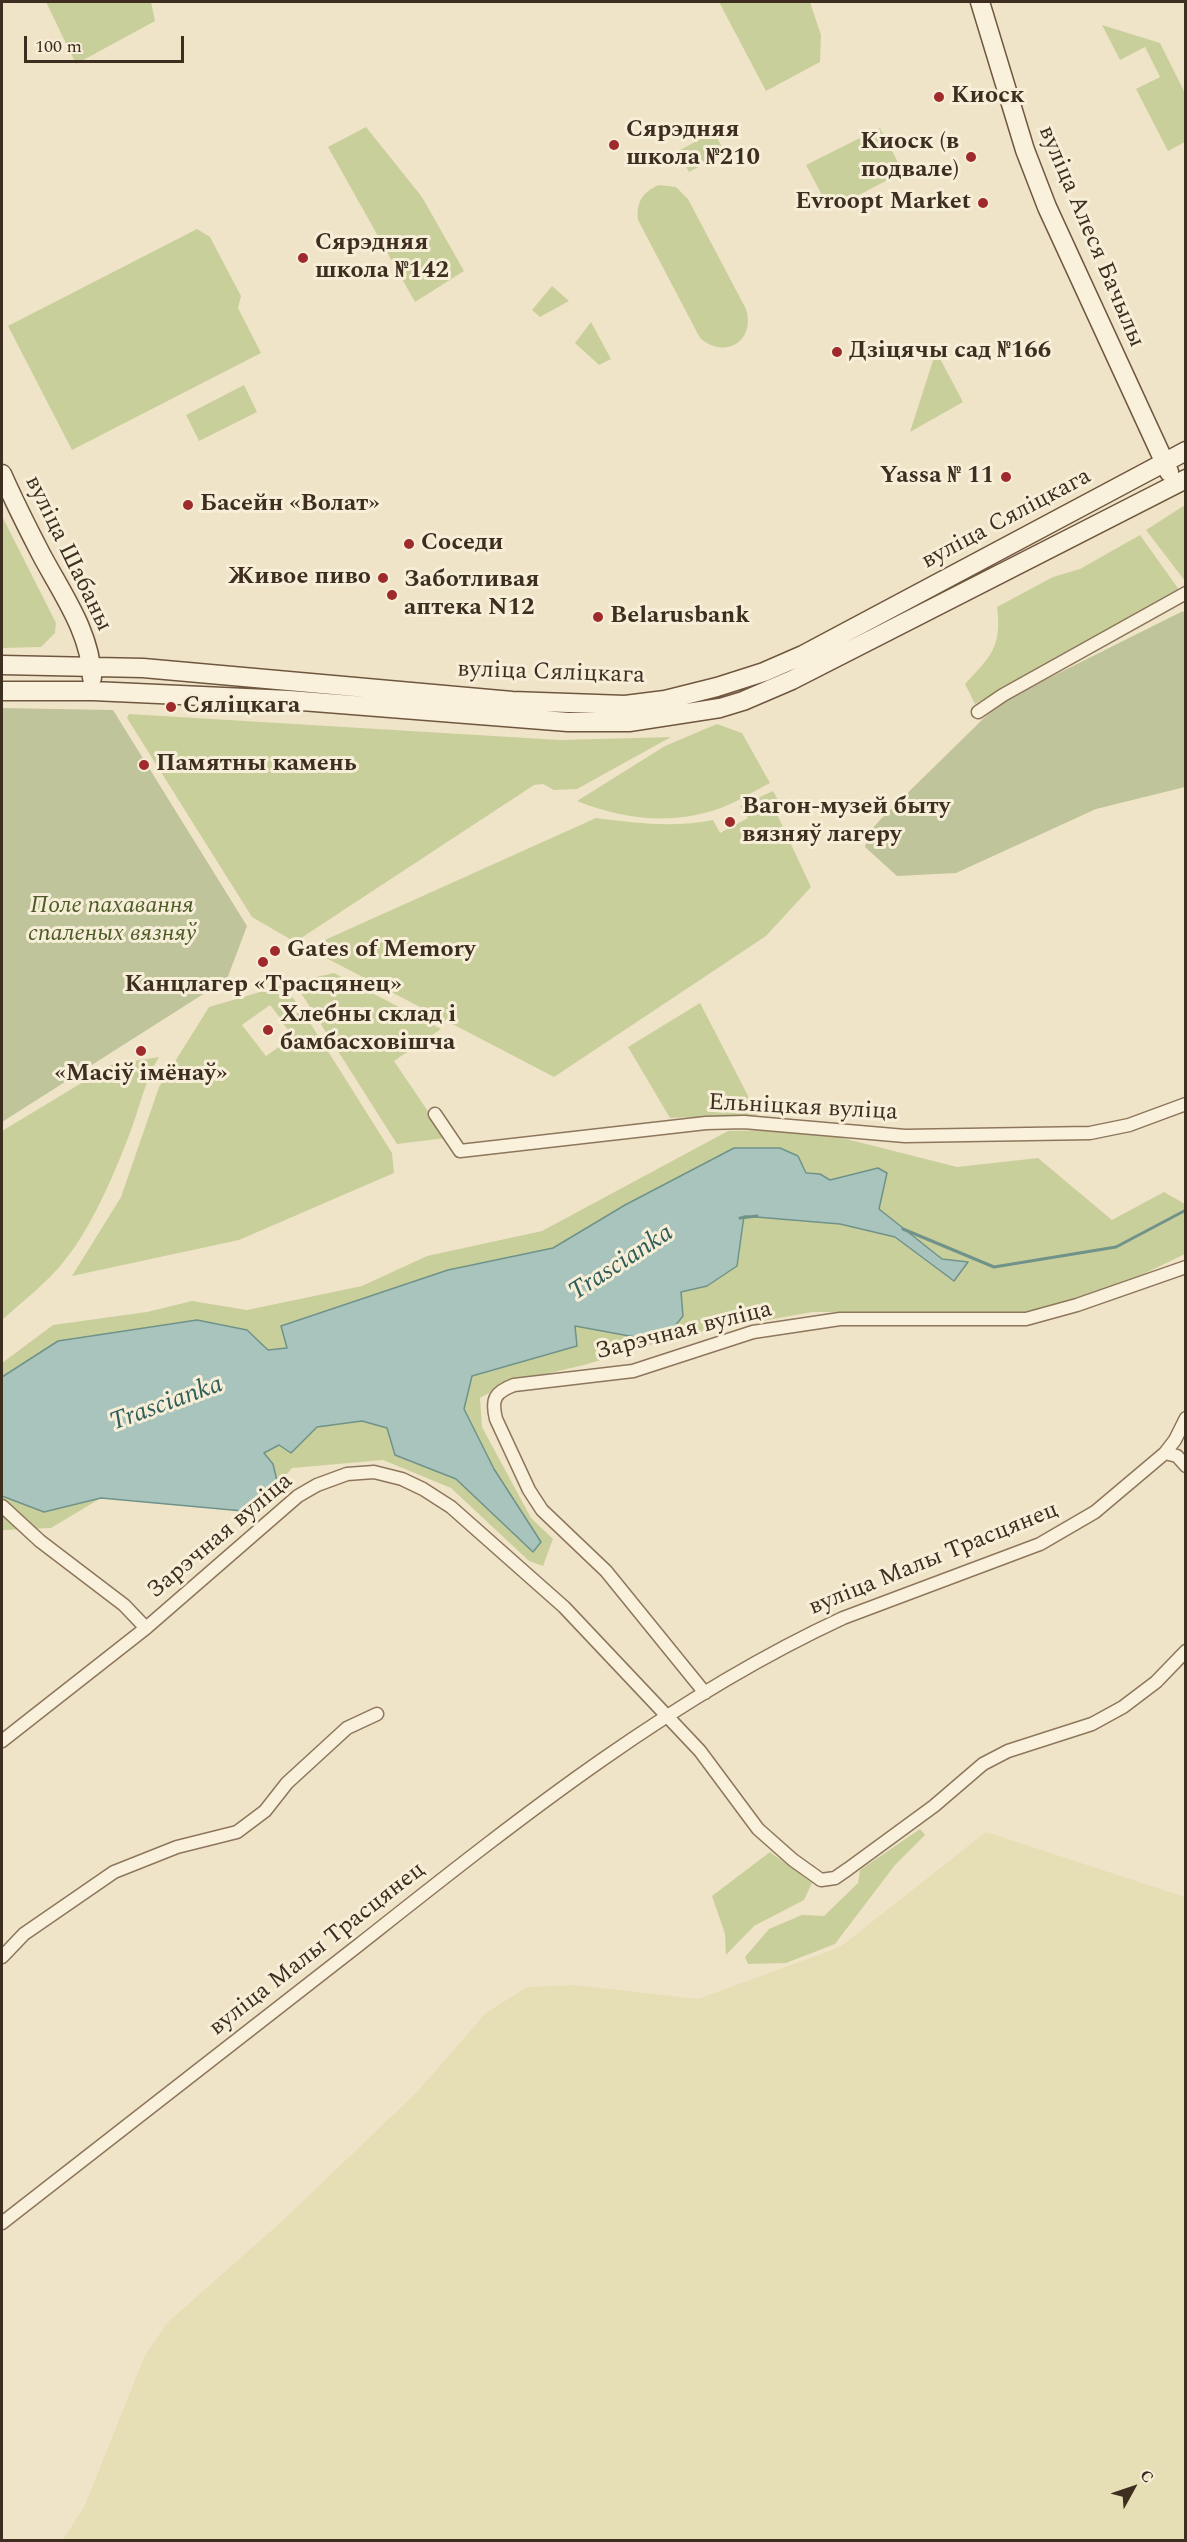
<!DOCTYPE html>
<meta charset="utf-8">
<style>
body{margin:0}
#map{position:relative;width:1187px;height:2542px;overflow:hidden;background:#f0e4c8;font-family:Spectral,serif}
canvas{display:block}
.frame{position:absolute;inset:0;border:3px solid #3d2e20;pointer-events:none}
.north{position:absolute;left:1103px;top:2458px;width:60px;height:60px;-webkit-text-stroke:4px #f7eed8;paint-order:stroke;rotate:50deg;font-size:16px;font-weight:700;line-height:24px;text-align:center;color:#3d2e20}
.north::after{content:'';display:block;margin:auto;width:21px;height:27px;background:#3d2e20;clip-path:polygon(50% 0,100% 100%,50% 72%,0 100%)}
.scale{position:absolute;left:24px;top:36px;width:160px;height:27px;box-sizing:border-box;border:3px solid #3d2e20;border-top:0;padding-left:8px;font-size:18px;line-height:21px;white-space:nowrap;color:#3d2e20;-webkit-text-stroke:4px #f7eed8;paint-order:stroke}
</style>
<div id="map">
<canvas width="1187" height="2542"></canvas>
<div class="frame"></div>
<div class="north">С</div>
<div class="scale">100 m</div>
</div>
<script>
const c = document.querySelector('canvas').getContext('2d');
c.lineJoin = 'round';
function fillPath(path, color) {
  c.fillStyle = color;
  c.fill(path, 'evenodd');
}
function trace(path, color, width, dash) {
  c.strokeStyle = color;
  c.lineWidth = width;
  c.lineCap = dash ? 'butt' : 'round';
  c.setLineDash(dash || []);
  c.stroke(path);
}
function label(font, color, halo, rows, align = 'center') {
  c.font = font + ' Spectral,serif';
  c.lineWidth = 6;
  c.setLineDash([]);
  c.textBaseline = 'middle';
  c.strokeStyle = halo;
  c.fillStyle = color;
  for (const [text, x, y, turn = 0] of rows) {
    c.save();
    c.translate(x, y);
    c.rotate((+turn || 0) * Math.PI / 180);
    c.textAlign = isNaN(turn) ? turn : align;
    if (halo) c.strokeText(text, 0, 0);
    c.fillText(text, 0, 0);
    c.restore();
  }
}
const farmland = new Path2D(`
 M986 1832 1185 1897V2540H63L85 2505 145 2355 168 2322 280 2223 416 2093 486 2013 527 1987 574 1985 698 1999 840 1947Z`);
const green = new Path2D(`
 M46 2H151L155 21 76 64Z
 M719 2H810L821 35 820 62 766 91Z
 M1102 25 1160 43 1185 93V142L1168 151 1136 89 1160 77 1145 47 1120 60Z
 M366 127 422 197 464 271 415 302 328 147Z
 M880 128 903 172 830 210 806 165Z
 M714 132 725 153 689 172 678 151Z
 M659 185 676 187 688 199 746 309C756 341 725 360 700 338L638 220C636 203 642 192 659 185Z
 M197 229 210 237 241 296 238 308 261 353 72 450 8 326Z
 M552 286 569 301 540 317 532 310Z
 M591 322 611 359 599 365 575 343Z
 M936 351 963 402 910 432Z
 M244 385 257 412 199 441 186 415Z
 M1185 505V581L1146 530Z
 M2 516 56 623 55 633 41 647 2 648Z
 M1140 535 1180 591 975 704 965 684C991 656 1002 647 997 607L1053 577 1080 569Z
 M129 714 560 740 671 737 577 789 554 790 543 784 534 785 295 942 252 917 127 718Z
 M717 724 742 733 770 783C752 792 734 804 715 810 668 825 622 819 577 801L665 746Z
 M773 791 779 802 774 808 811 887 766 936 554 1077 307 948 596 818C636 823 673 828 713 820L720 833 748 818 740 806Z
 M334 973 441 1029 394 1061 446 1138 397 1144 294 982Z
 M284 985 298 1005 281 1019 270 1005 242 1025 266 1056 293 1037 283 1023 302 1010 392 1153 394 1173 239 1240 72 1276 121 1197 159 1087 209 1007Z
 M700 1003 758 1115 670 1118 628 1047Z
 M159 1057C144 1082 139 1111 128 1138 113 1177 91 1228 65 1260 47 1283 23 1301 2 1320V1131L113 1064Z
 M807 1129 957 1167 1038 1158 1112 1220 1164 1192 1185 1204V1254L1133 1279 1063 1305 1025 1312H813L687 1334 584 1365 507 1383 480 1398 482 1427 531 1518 553 1539 543 1566 529 1561 451 1488 383 1460 292 1468 254 1512 101 1498 51 1528 4 1530 2 1534V1363L53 1325 147 1312 192 1301 247 1310 362 1286 427 1256 542 1231 728 1131Z
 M920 1829 925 1835 895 1865 835 1944 786 1963 748 1964 745 1957 769 1929 802 1915 824 1916 858 1883 860 1870Z
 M770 1852 812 1883 804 1900 754 1926 726 1955 725 1934 712 1896Z`);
const cemetery = new Path2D(`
 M1183 611 1186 616 1185 787 1096 809 956 873 897 876 865 847 869 832 882 818 984 718 1007 699Z
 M2 708 113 710 247 926 227 979 2 1122Z`);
const water = new Path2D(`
 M734 1148H780L798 1156 806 1173 820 1174 830 1180 878 1168 887 1173 879 1209 942 1259 968 1262 954 1281 895 1237 840 1224 744 1216 737 1266 707 1286 681 1292 683 1316 662 1342 575 1326 577 1346 472 1376 464 1409 494 1469 541 1542 533 1552 456 1479 395 1455 387 1428 362 1421 317 1427 291 1453 279 1445 264 1453 273 1464 278 1485 254 1512 101 1498 44 1512 2 1496V1377L58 1341 197 1320 247 1330 268 1350 287 1348 281 1326 448 1270 553 1248 625 1205Z`);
const stream = new Path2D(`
 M740 1218 757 1216
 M903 1229 994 1267 1116 1247 1186 1210`);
const street = new Path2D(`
 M978 712 1003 695 1186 593
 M435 1114 460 1151 706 1123 744 1122 905 1136 1090 1133 1129 1125 1186 1104
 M1165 1453 1177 1456 1186 1466
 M2 1506 40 1541 124 1605 146 1628
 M705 1693 606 1571 542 1510 529 1490 496 1419C491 1399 495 1392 514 1385L633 1371 753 1332 840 1319H1026L1077 1305 1186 1267
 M2 1741 146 1628 298 1496 317 1485 347 1474 374 1472 402 1479 423 1489 451 1507 564 1607 700 1751 758 1829 793 1860 821 1880 835 1878 848 1869 934 1806 983 1764 1008 1751 1092 1724 1123 1707 1156 1682 1186 1651
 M2 1957 24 1934 114 1872 177 1847 237 1832 265 1811 287 1783 347 1728 377 1714
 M2 2223C121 2130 241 2038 360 1944 512 1824 666 1700 843 1618L1040 1544 1095 1512 1165 1453 1175 1440 1186 1418`);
const secondary = new Path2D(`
 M980 2 1025 150 1047 207 1169 472
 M2 474C14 501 27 527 41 554 61 592 91 633 92 678
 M2 665 143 668 512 701 625 705 665 700 717 687 764 672 803 655 1186 451
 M2 691H93L289 700 568 722H629L720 708 743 701 792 680 1186 479`);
const markers = [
 [939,97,6,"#9e2a2b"],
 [614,145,6,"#9e2a2b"],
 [971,157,6,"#9e2a2b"],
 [983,203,6,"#9e2a2b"],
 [303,258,6,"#9e2a2b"],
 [837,352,6,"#9e2a2b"],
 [1006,477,6,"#9e2a2b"],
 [188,505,6,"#9e2a2b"],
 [409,544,6,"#9e2a2b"],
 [383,578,6,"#9e2a2b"],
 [392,595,6,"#9e2a2b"],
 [598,617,6,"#9e2a2b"],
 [171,707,6,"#9e2a2b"],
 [144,765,6,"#9e2a2b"],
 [730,822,6,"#9e2a2b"],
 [275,951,6,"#9e2a2b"],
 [263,962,6,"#9e2a2b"],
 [268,1030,6,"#9e2a2b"],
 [141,1051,6,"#9e2a2b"]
];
const poiNames = [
 ["Киоск",951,97],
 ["Сярэдняя",626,131],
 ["школа №210",626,159],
 ["Киоск (в",959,143,"right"],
 ["подвале)",959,171,"right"],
 ["Evroopt Market",971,203,"right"],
 ["Сярэдняя",315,244],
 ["школа №142",315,272],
 ["Дзіцячы сад №166",849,352],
 ["Yassa № 11",994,477,"right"],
 ["Басейн «Волат»",200,505],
 ["Соседи",421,544],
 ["Живое пиво",371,578,"right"],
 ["Заботливая",404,581],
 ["аптека N12",404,609],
 ["Belarusbank",610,617],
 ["Сяліцкага",183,707],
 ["Памятны камень",156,765],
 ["Вагон-музей быту",742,808],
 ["вязняў лагеру",742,836],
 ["Gates of Memory",287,951],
 ["Канцлагер «Трасцянец»",263,986,"center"],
 ["Хлебны склад і",280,1016],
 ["бамбасховішча",280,1044],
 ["«Масіў імёнаў»",141,1075,"center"]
];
const streetNames = [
 ["вуліца Алеся Бачылы",1090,237,67],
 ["вуліца Сяліцкага",1007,520,-28],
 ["вуліца Шабаны",67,554,64],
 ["вуліца Сяліцкага",551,674,2],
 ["Ельніцкая вуліца",803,1109,3],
 ["Зарэчная вуліца",684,1332,-14],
 ["Зарэчная вуліца",221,1537,-40],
 ["вуліца Малы Трасцянец",934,1560,-22],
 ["вуліца Малы Трасцянец",318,1950,-38]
];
const parkNames = [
 ["Поле пахавання",112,907],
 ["спаленых вязняў",112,935]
];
const waterNames = [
 ["Trascianka",622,1264,-33],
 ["Trascianka",167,1405,-20]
];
fillPath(farmland, '#e6deb5');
fillPath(green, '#c9cf9b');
fillPath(cemetery, '#bfc49a');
fillPath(water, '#a9c4bc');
trace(water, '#6f938a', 1.5);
trace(stream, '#6f938a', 3);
trace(street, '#8d765c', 15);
trace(secondary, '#6f573f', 21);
trace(street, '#faf1dc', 12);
trace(secondary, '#faf1dc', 18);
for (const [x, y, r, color] of markers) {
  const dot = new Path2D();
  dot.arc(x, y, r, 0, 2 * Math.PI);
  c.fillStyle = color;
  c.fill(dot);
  trace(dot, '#f7eed8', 2);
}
label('bold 24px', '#3d2e20', '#f7eed8', poiNames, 'left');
label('24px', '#3d2e20', '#f7eed8', streetNames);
label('italic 24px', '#4d5a26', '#f7eed8', parkNames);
label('italic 26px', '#2f5d5a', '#f7eed8', waterNames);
</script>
